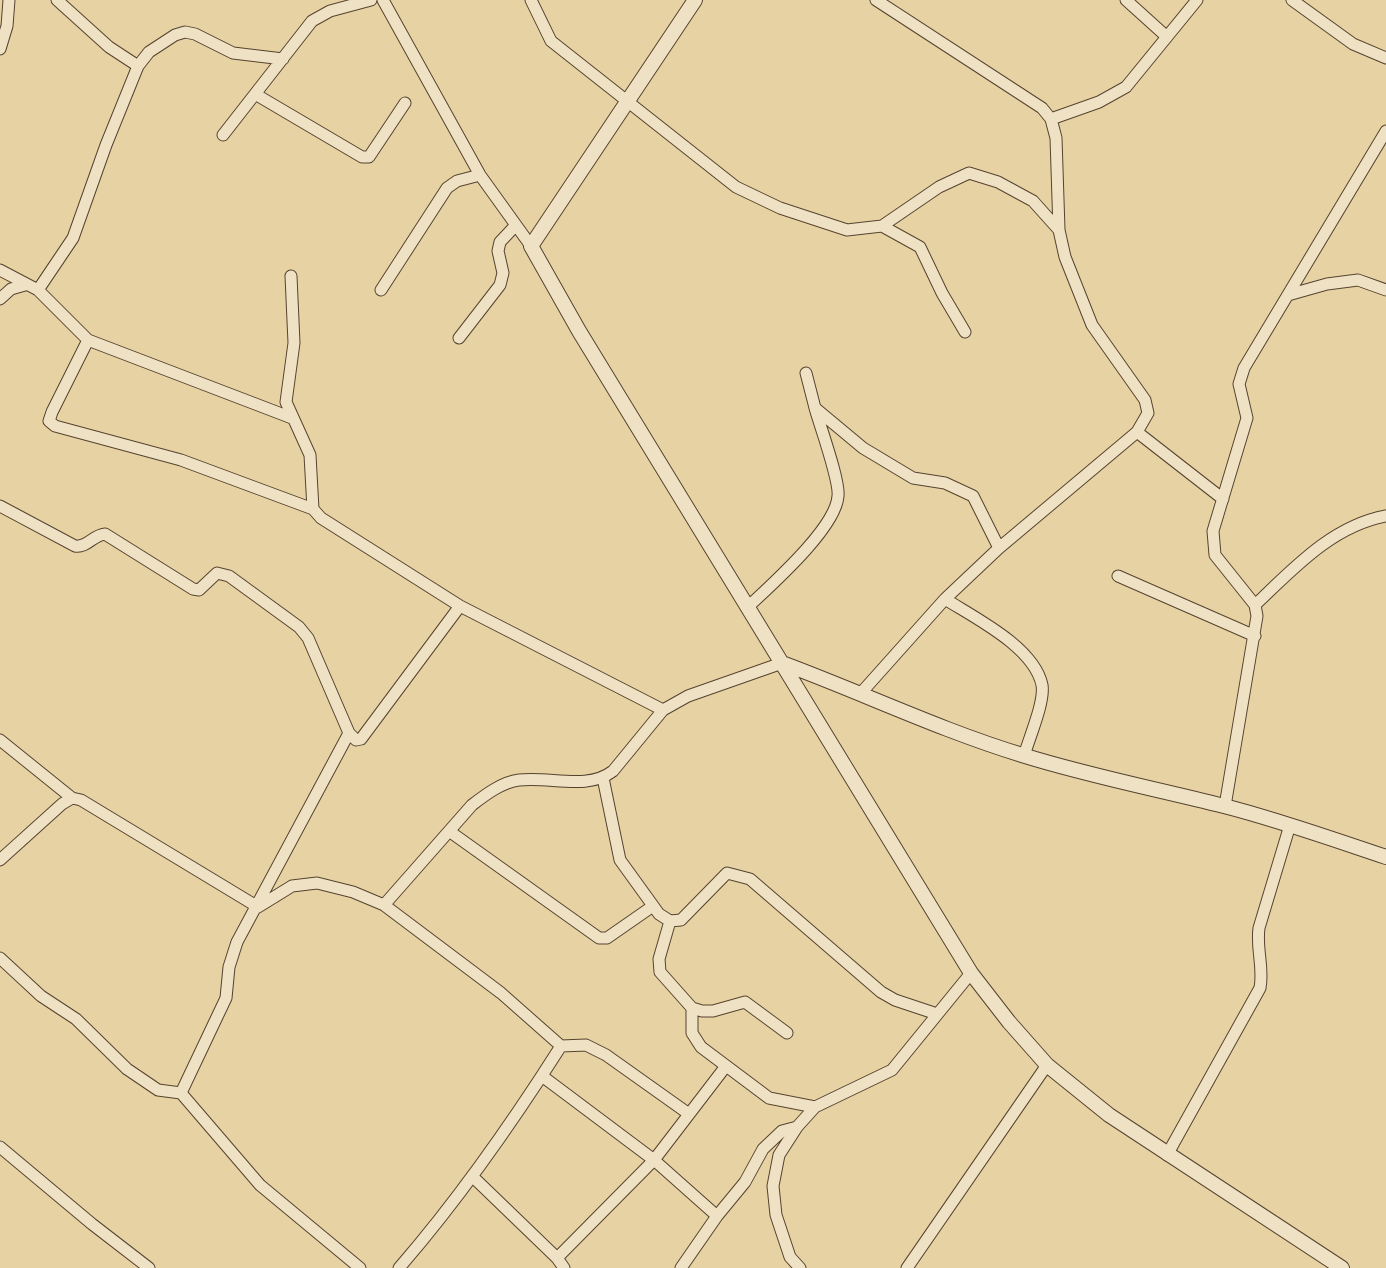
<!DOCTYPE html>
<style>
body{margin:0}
canvas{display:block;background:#e7d2a4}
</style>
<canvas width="1386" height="1268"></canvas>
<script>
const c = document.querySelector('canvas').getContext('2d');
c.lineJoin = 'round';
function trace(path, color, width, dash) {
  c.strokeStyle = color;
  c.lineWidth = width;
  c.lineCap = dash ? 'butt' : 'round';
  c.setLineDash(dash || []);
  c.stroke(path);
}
const minor = new Path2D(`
 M57 0 109 47 138 66
 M383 0 480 175 531 246
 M531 0 551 41 736 187 780 208 847 230 882 226 920 247 942 293 965 332
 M1126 0 1167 37
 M1292 0 1353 44 1386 58
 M0 49 7 26 9 0
 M255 94 362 157H369L405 103
 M1051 119 1099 102 1126 87 1197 0
 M223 135 312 21 330 11 371 0
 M882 226 939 187 969 173 998 182 1033 201 1059 230
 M0 270 38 290 88 340 292 418
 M291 276 294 343 286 402 310 455 313 509
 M38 290 73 238 106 145 138 66 149 52 175 35 185 32 195 34 233 53 283 59
 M381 290 447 188 457 181 480 175
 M1288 295 1327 284 1358 280 1386 290
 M0 299 11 289 25 285
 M459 338 500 285 503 273 498 251 500 242 516 225
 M88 340 52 412 49 421 55 426 181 460 313 509 321 518 460 606 663 710
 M806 373 815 408 863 448 913 478 945 483 973 496 999 548
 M1137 432 1223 499
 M0 506 75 546C87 548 93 535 105 534L193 589 199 590 217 573 229 576 299 627 308 638 349 733 356 740 361 739 460 606
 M1118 576 1255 636
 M945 599C975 618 1034 647 1042 685 1045 702 1029 738 1024 756
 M1255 605C1293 569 1332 526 1386 516
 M748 607C771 585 836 528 838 496 840 481 820 426 815 408
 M861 693 945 599 999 548 1137 432 1148 413 1145 400 1092 325 1065 257 1059 230 1056 138 1051 119 1042 108 876 0
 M0 740 72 798
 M603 778 620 860 659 914 670 921 681 920 727 873 750 879 881 992 895 1000 937 1014
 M1225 806 1257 616 1255 605 1215 555 1213 531 1247 418 1239 384 1244 368 1386 131
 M449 831 599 938H607L653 906
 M0 860 62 804 72 798 81 800 258 907 292 886 317 883 353 892 384 905 501 993 561 1046 586 1045 606 1055 689 1114
 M384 905 472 805C485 795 502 782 519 780 550 776 587 791 613 771L663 710 688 696 782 663
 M670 921 659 959 660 972 692 1008 702 1011H713L745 1002 787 1033
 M0 958 41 996 76 1019 127 1069 158 1090 181 1093 260 1185 360 1268
 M692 1008V1033L701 1047 769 1098 815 1107
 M542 1076 654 1160 717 1216
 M181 1093 226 998 229 967 237 942 349 733
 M0 1147 92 1224 149 1268
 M1167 1155 1260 988C1264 967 1256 949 1259 928L1290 825
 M472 1176 557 1258 564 1268
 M557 1258 654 1160 726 1066
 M399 1268C459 1199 512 1123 561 1046
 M681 1268 717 1216 745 1182 763 1149 782 1131 797 1127
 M800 1268 790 1257 776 1215 773 1186 779 1155 797 1127 815 1107 892 1070 971 973
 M907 1268 1047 1065`);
const tertiary = new Path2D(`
 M695 0 531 246 579 331 971 973 1009 1022 1047 1065 1109 1115 1342 1268
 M782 663C863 693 940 730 1022 755 1089 776 1157 789 1224 806 1279 820 1332 839 1386 857`);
trace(minor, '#56432e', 13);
trace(tertiary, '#56432e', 16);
trace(minor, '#efe2c4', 11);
trace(tertiary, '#efe2c4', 14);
</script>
